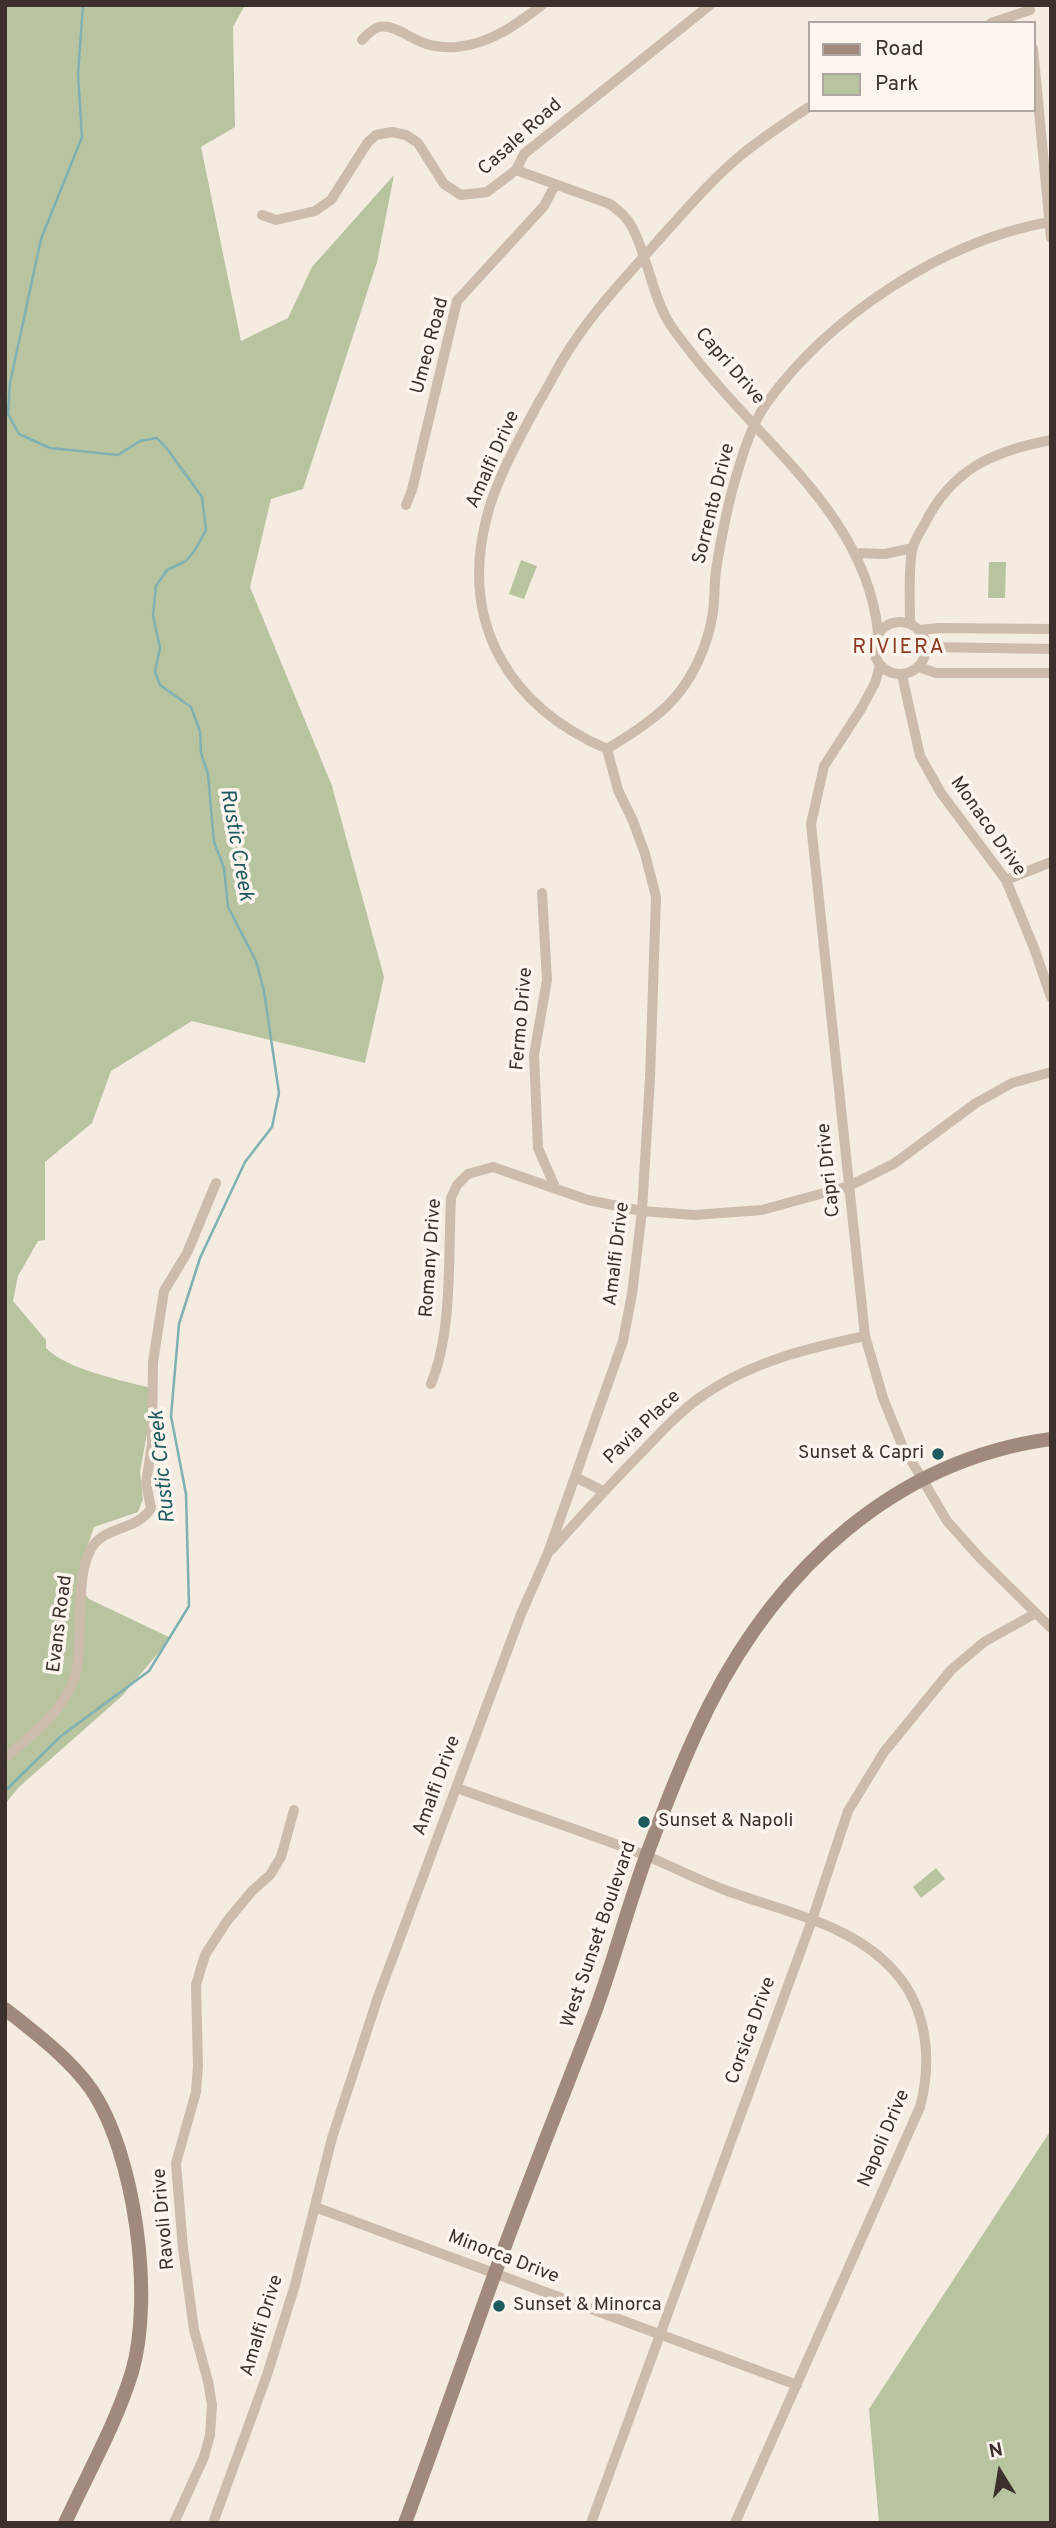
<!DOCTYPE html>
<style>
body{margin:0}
#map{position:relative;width:1056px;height:2528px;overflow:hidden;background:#f4ebe1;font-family:Overpass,sans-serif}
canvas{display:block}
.frame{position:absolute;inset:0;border:7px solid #3b302b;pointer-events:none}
.legend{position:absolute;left:808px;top:21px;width:228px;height:91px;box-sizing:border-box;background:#fbf5ee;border:2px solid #aea6a0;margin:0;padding:9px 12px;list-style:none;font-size:21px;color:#3b302b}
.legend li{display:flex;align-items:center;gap:14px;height:35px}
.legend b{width:35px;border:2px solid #aea6a0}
.north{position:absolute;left:965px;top:2437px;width:70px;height:70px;-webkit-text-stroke:5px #fbf5ee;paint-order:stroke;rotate:349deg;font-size:19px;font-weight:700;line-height:28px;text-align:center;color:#3b302b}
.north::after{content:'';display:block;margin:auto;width:24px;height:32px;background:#3b302b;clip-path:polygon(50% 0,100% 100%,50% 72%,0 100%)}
</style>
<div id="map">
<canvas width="1056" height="2528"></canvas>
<div class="frame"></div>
<ul class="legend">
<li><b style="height:9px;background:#a18a7d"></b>Road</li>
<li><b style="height:19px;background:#b8c4a0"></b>Park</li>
</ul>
<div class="north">N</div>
</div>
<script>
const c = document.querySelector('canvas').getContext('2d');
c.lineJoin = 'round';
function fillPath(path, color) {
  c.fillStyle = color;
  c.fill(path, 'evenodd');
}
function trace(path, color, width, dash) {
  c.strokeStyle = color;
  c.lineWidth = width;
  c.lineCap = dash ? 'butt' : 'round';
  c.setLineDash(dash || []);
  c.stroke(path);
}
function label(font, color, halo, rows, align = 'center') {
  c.font = font + ' Overpass,sans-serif';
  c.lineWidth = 7;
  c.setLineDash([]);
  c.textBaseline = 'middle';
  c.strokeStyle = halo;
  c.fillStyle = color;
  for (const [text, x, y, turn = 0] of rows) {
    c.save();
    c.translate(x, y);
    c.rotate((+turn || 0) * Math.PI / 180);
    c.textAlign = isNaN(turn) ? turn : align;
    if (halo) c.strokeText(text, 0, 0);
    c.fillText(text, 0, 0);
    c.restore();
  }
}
const green = new Path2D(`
 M5 5H245L233 27 235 127 201 147 241 341 288 318 312 267 394 175 377 262 303 489 271 499 250 587 332 786 384 977 365 1063 192 1021 111 1071 92 1123 45 1162V1240L38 1241 18 1276 13 1301 46 1340V1348C67 1370 125 1381 155 1389L140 1472 143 1499 138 1512 94 1527 79 1571 78 1585 89 1599 171 1638 122 1696 19 1787 5 1804Z
 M521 560 537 566 524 599 509 594Z
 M989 562H1006L1005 598H988Z
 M936 1868 945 1879 921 1898 913 1887Z
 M1051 2130V2523H879L869 2409Z`);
const stream = new Path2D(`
 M5 1791 61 1736 149 1671 189 1606 186 1494 171 1416 179 1324 200 1258 245 1162 272 1127 279 1093 264 991 256 961 228 907 224 868 214 842 208 774 201 753 200 731 191 707 160 685 155 672 160 648 153 615 156 586 167 570 186 561 195 550 206 530 202 497 168 450 157 438 140 441 118 455 50 448 19 434 8 414 10 383 41 239 82 137 78 74 83 5`);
const minor = new Path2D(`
 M991 23 1030 10
 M362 40C367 35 372 29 379 27 392 24 407 36 419 41 429 46 445 48 456 47 490 44 516 25 542 5
 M1033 48 1051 238
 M516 170 610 204C619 211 627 217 632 227 648 257 651 292 668 321 675 333 685 344 693 355 761 444 866 514 878 632
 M262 215 276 220 315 211 331 200 368 142 376 135 392 132 406 135 418 143 444 184 461 195 487 192 516 170 524 154 710 5
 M406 505 412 490 457 301 544 206 555 185
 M856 553 885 554 912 548
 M874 648a26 26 0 1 1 52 0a26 26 0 1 1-52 0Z
 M910 623C910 606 908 562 913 547 915 539 921 531 925 523 953 468 994 451 1051 440
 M920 630 939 628 1051 629
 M927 647 1051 649
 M880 665 875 683 861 709 824 766 811 824 865 1336 883 1398 902 1445 947 1521 980 1558 1051 1628
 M919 667 936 673H1051
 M902 675 920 756 941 793 1006 880 1034 948 1051 997
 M607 749C628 736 649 723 667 706 692 682 708 646 713 612 715 598 714 584 716 570 721 539 727 507 736 477 743 453 752 424 766 404 829 316 943 241 1049 222
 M1006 880 1051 862
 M542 893 547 980 534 1055 538 1148 555 1187
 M431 1384C453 1331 448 1255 451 1198L457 1185 468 1174 493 1167 588 1200 642 1211 694 1215 762 1210 849 1186 895 1163 976 1103 1012 1083 1051 1072
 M575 1477 603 1491
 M551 1550C581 1517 610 1484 642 1452 662 1431 681 1410 705 1394 753 1361 809 1348 865 1336
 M5 1758C29 1737 61 1713 73 1682 81 1661 79 1634 80 1612 81 1592 81 1567 91 1549 104 1525 138 1531 151 1508L146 1483 152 1444 153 1362 164 1291 187 1253 216 1183
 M457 1788C520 1811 584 1831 647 1856 673 1867 698 1880 725 1890 783 1912 852 1923 895 1972 928 2009 932 2062 920 2107L735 2523
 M315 2207 797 2385
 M174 2523 204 2457 210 2435 212 2405 208 2381 194 2330 183 2248 176 2163 196 2092 198 2066 196 1985 205 1955 227 1921 252 1891 270 1875 281 1857 294 1810
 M213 2523 267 2375 295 2285 332 2138 378 1997 521 1614 548 1553 623 1341 632 1294 642 1211 650 1078 656 897 645 854 633 821 618 790 607 749C510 707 460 625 486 520 495 481 521 435 540 400 551 382 560 362 572 345 596 308 627 276 656 243 683 213 709 182 740 156 762 138 786 122 809 107
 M591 2523 812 1920 848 1811 884 1752 951 1670 984 1642 1036 1613`);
const secondary = new Path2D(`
 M5 2009C34 2032 69 2058 91 2089 135 2153 154 2297 132 2372 116 2424 88 2473 65 2523
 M405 2523C436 2440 465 2356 495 2273 527 2185 562 2099 595 2012 614 1960 628 1906 647 1854 666 1804 685 1754 709 1706 778 1569 895 1460 1051 1439`);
const markers = [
 [938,1454,7,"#1f5a5e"],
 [644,1822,7,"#1f5a5e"],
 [499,2306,7,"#1f5a5e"]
];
const streetNames = [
 ["Casale Road",521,138,-42],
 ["Umeo Road",431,346,-75],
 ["Capri Drive",729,367,49],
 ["Amalfi Drive",494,460,-66],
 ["Sorrento Drive",715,504,-76],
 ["Monaco Drive",987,827,55],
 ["Fermo Drive",523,1019,-85],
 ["Capri Drive",830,1170,-96],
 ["Amalfi Drive",618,1254,-83],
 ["Romany Drive",432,1258,-86],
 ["Pavia Place",643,1428,-44],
 ["Evans Road",61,1624,-83],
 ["Amalfi Drive",438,1786,-70],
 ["West Sunset Boulevard",600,1935,-71],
 ["Corsica Drive",752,2031,-70],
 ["Napoli Drive",885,2139,-67],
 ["Ravoli Drive",165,2219,-95],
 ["Minorca Drive",503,2258,21],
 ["Amalfi Drive",263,2326,-73]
];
const poiNames = [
 ["Sunset & Capri",924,1454,"right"],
 ["Sunset & Napoli",658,1822],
 ["Sunset & Minorca",513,2306]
];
const neighbourhoodNames = [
 ["RIVIERA",899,649]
];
const waterNames = [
 ["Rustic Creek",235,845,80],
 ["Rustic Creek",164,1467,-96]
];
fillPath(green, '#b8c4a0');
trace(stream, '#7fb0b2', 2.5);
trace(minor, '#cdbbac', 10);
trace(secondary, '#a18a7d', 14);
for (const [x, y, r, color] of markers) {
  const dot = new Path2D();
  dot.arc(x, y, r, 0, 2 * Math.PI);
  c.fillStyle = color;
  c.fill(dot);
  trace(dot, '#fbf5ee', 2.5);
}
label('19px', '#3b302b', '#fbf5ee', streetNames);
label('19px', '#3b302b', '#fbf5ee', poiNames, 'left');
c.letterSpacing = '2px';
label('21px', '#8c3b22', '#fbf5ee', neighbourhoodNames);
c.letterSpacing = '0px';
label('italic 21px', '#1f5a5e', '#fbf5ee', waterNames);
</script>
